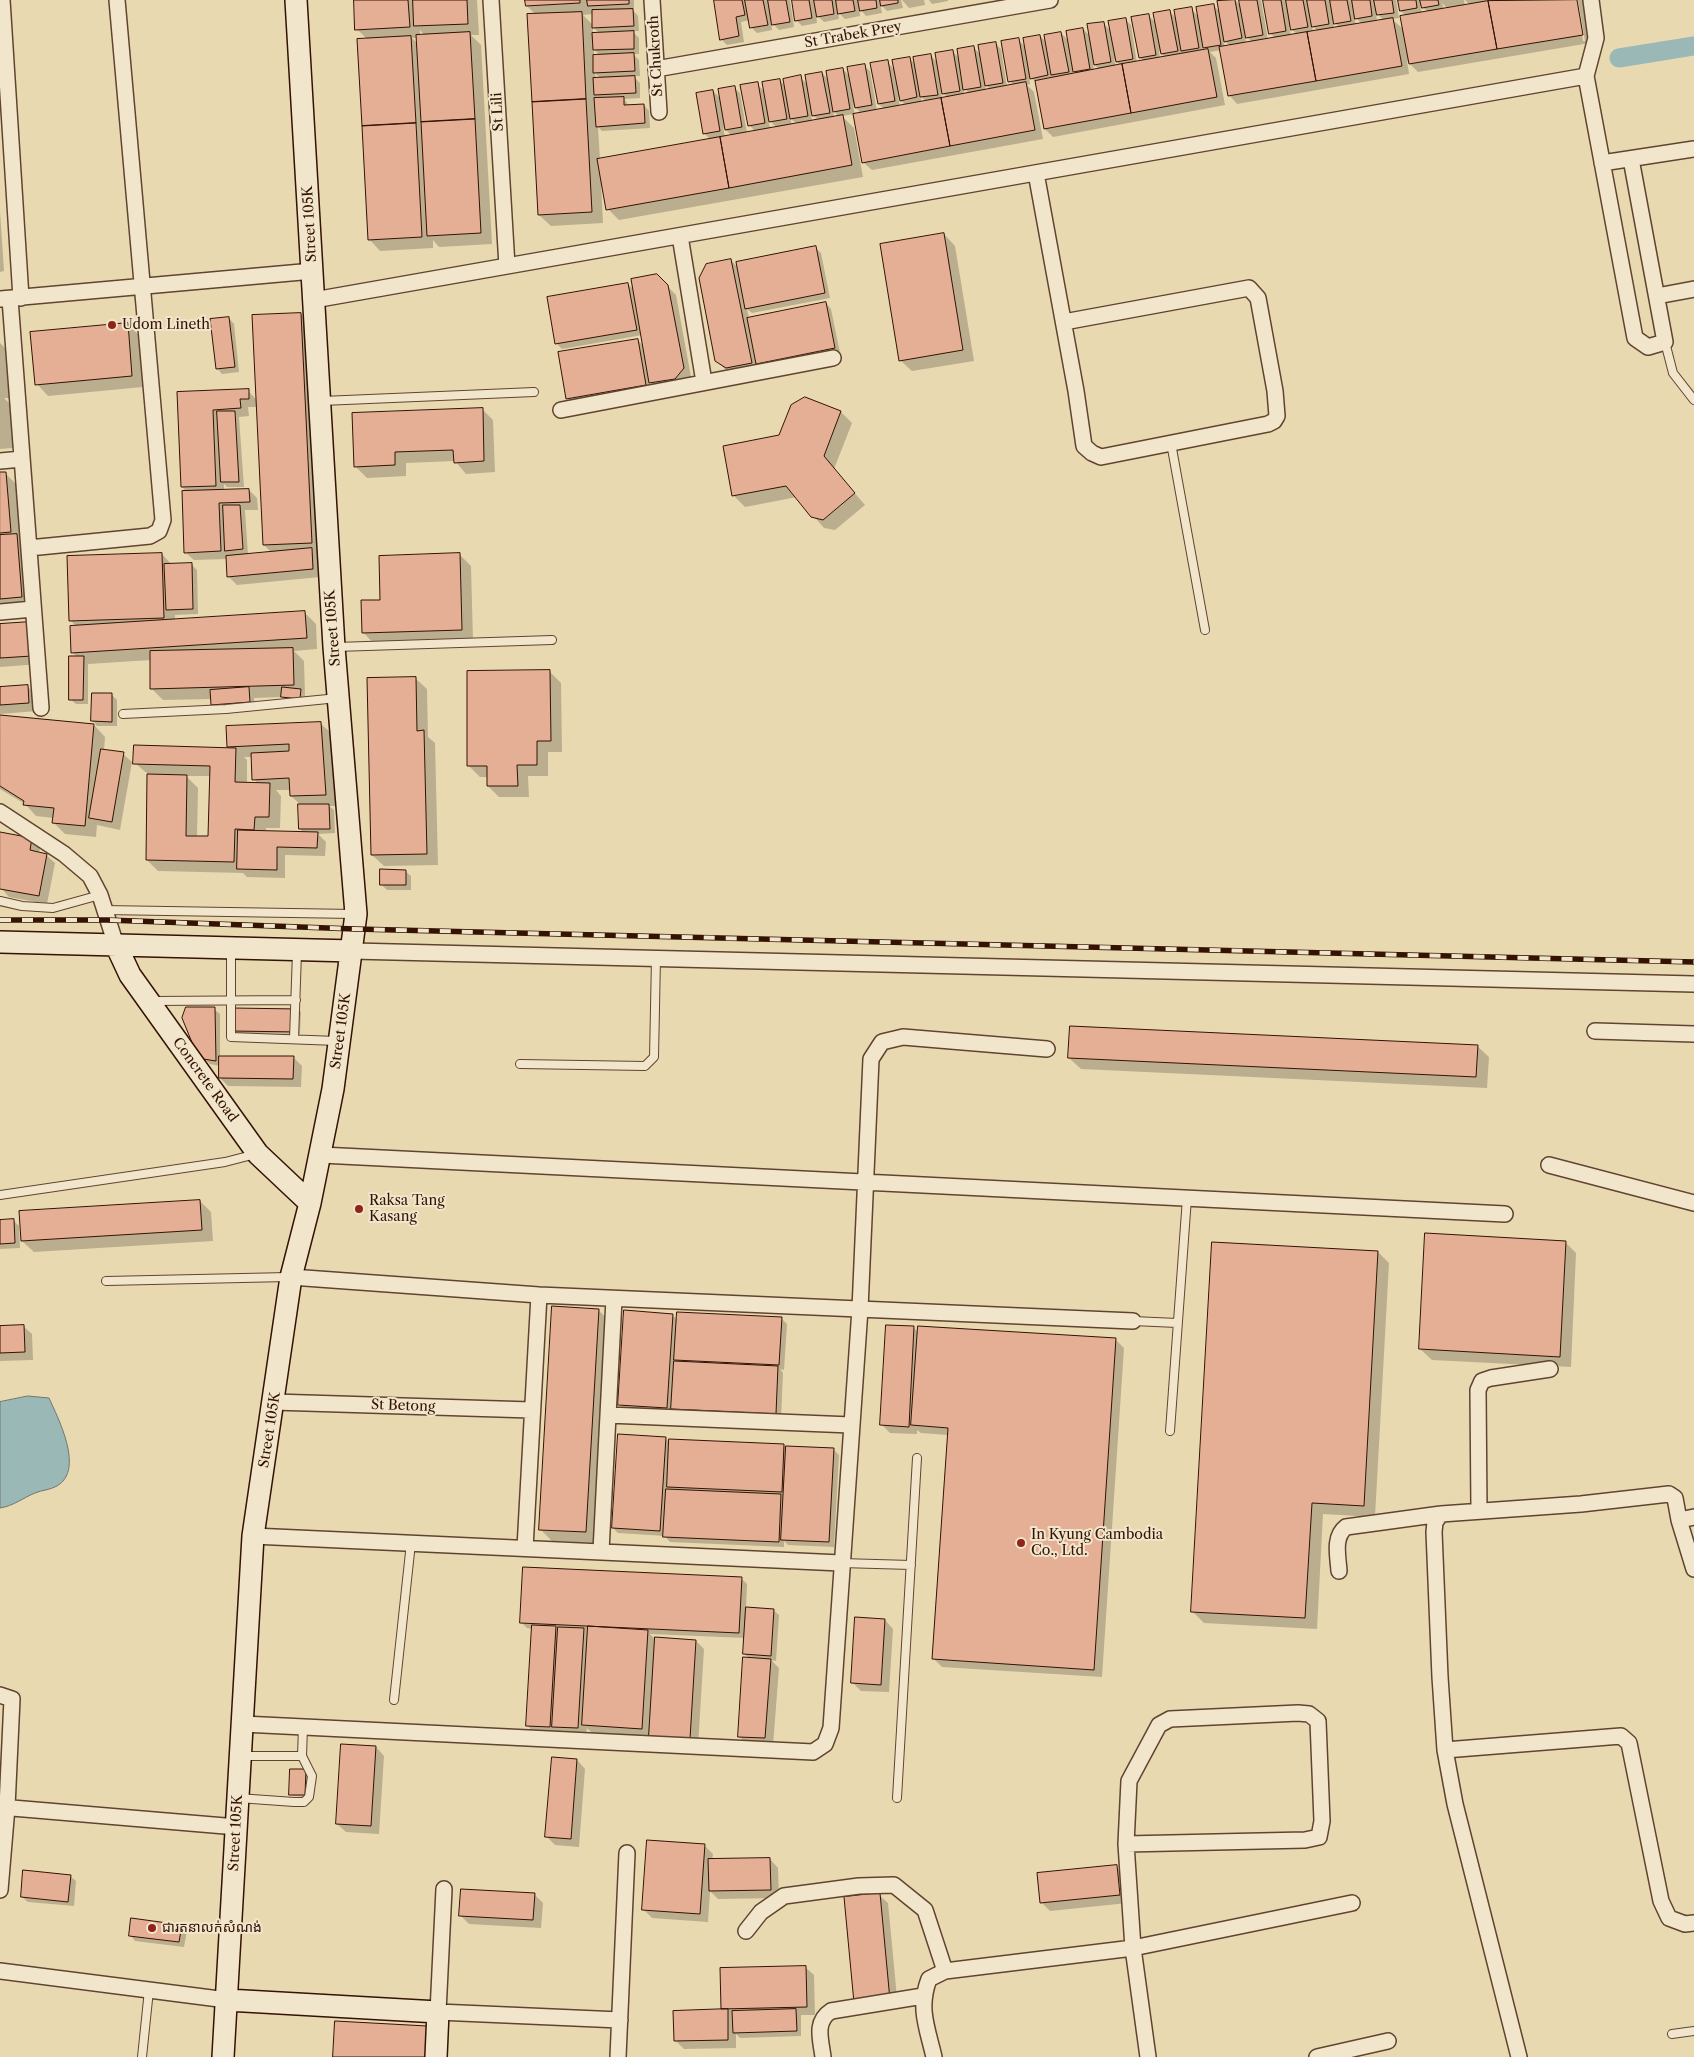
<!DOCTYPE html>
<meta charset="utf-8">
<style>
body{margin:0}
canvas{display:block;background:#e9d9b1}
</style>
<canvas width="1694" height="2057"></canvas>
<script>
const c = document.querySelector('canvas').getContext('2d');
c.lineJoin = 'round';
function fillPath(path, color) {
  c.fillStyle = color;
  c.fill(path, 'evenodd');
}
function trace(path, color, width, dash) {
  c.strokeStyle = color;
  c.lineWidth = width;
  c.lineCap = dash ? 'butt' : 'round';
  c.setLineDash(dash || []);
  c.stroke(path);
}
function label(font, color, halo, rows, align = 'center') {
  c.font = font + ' "Libre Caslon Text","Noto Sans Khmer",serif';
  c.lineWidth = 4;
  c.setLineDash([]);
  c.textBaseline = 'middle';
  c.strokeStyle = halo;
  c.fillStyle = color;
  for (const [text, x, y, turn = 0] of rows) {
    c.save();
    c.translate(x, y);
    c.rotate((+turn || 0) * Math.PI / 180);
    c.textAlign = isNaN(turn) ? turn : align;
    if (halo) c.strokeText(text, 0, 0);
    c.fillText(text, 0, 0);
    c.restore();
  }
}
const water = new Path2D(`
 M28 1396 49 1398C58 1418 85 1470 57 1486 50 1490 42 1490 35 1493 23 1498 13 1506 0 1508V1402Z`);
const shadow = new Path2D(`
 M355 0H477L479 35H471L481 45 492 244 439 247 433 240V248L380 251 369 239 367 39 357 29ZM420 30 425 36H420ZM412 38H418V44Z
 M527 0H634V9H632L638 16 639 31H632L639 38V54H633L639 60 640 76H633L640 83V98L624 99 629 106 644 105 649 111 650 128 602 131 598 127 600 160 711 140 704 133 713 91 721 99 734 88 740 93 747 133 756 132 749 125 757 84 765 92 779 80 786 87 800 77 808 85 822 73 829 80 843 69 850 77 864 66 870 71 877 111 885 110 879 104 887 62 895 70 909 58 916 65 930 55 938 63 952 51 960 59 973 47 981 55 995 43 1001 49 1007 87 1014 86 1010 81 1018 40 1026 47 1040 36 1047 43 1061 33 1069 41 1083 29 1090 36 1103 23 1111 31 1125 19 1131 25 1137 63 1144 62 1140 57 1148 15 1156 23 1170 12 1177 19 1191 9 1199 17 1213 5 1221 13 1219 2 1228 0H1235L1242 7 1241 0H1261L1268 40 1276 39 1270 33 1264 0H1396L1399 18 1392 19 1404 30 1406 16 1401 11 1399 0H1464L1465 6 1470 5 1465 0H1486V2L1493 1 1491 0H1575L1583 41H1585L1578 0H1583L1590 43 1418 72 1407 61 1409 74 1237 104 1229 95 1221 50 1210 52 1216 58 1225 105 1053 137 1045 129 1036 83 1029 75 1030 84 1027 85 1034 92 1043 139 872 170 863 162 854 114 842 116 854 128 863 177 619 220 608 209 601 182 603 223 551 226 539 215 536 15 527 6ZM1442 3 1448 9 1444 10ZM1420 5 1428 12 1422 13ZM1376 12 1384 21 1377 22ZM593 14V25L583 15ZM1354 16 1362 24 1356 25ZM1333 21 1340 28 1334 29ZM1312 25 1318 32 1313 33ZM593 27 600 34H593ZM1289 27 1298 35 1291 36ZM1245 35 1253 43 1246 44ZM1223 39 1231 47 1225 48ZM1202 45 1207 50 1203 51ZM594 49 600 56H594ZM1159 51 1166 58 1160 59ZM1114 59 1121 66 1116 67ZM1093 63 1100 70 1094 71ZM1072 69 1077 74 1073 75ZM595 73 601 79H596ZM984 83 991 90 986 91ZM963 87 970 94 964 95ZM941 91 948 98 942 99ZM920 96 927 102 922 103ZM898 97 906 106 900 107ZM853 105 862 114 855 115ZM833 110 839 117 834 118ZM811 113 819 121 812 122ZM790 118 797 124 792 125ZM768 119 777 128 770 129ZM723 127 732 136 725 137Z
 M715 0H790L794 27 779 30 771 22 772 30 757 33 752 28 750 20 741 22 744 42 727 45 721 39Z
 M793 0H901L903 8 887 11 880 4 882 13 866 16 859 8 860 16 845 19 838 12 839 19 824 22 816 14 817 23 802 26 796 20Z
 M902 0H924L925 5 909 8Z
 M929 0H948V1L932 4Z
 M0 211 4 271 0 272Z
 M944 234 955 246 974 361 912 371 900 360Z
 M816 248 821 253 830 298 752 313 747 309 749 318 826 303 831 309 840 353 762 368 758 364 760 371 735 376 725 369 716 360 731 260 738 268Z
 M657 276 676 295 691 377 684 387 659 391 649 381 651 390 573 404 567 398 638 340 644 347 642 335 562 349 557 344 628 284 635 291Z
 M301 314 312 326 323 554H316L320 558V577L237 585 228 576 227 559 194 560 185 552 187 492 182 487 178 393 248 391 257 400ZM248 407H258L264 545 272 553 248 555 245 510H258L257 498 249 490 224 491V484L227 487H244L239 417 249 416Z
 M229 318 234 324 239 372 222 374 217 368Z
 M127 324 139 335 143 387 48 396 37 384Z
 M0 343 5 348 9 398H4L10 404 13 448 0 449Z
 M805 398 841 412 852 423 834 469 865 505 835 530 824 528 797 497 745 507 733 495 780 437Z
 M482 409 493 420 495 472 466 474 455 461 406 463V476L367 478 355 466Z
 M5 473 17 485 33 608 0 611V474Z
 M162 554 172 565 191 564 197 570 198 614 175 615V621L304 612 316 624 317 649 294 651 304 661 305 696 302 697V701L282 697 254 698 255 707 218 710 212 704V699L163 700 152 689 151 660 88 664V704H76L70 699 77 657 73 653 77 627 70 620Z
 M459 554 471 566 473 641 374 644 363 632 381 601Z
 M0 625 40 664 0 667Z
 M550 672 561 683 562 752H548V776H528L529 797H499L488 786V777H480L469 766Z
 M415 678 427 689 428 737 435 743 438 865 384 866 372 855Z
 M27 686 36 695 37 711 0 714V688Z
 M112 695 117 700V726H95L105 737 104 751 123 754 132 762 120 830 97 825 96 837 65 834 54 823V818L36 816 25 804 0 789V717L97 726 93 721Z
 M320 723 332 734 336 806H329L334 810 335 833 318 834 326 842 325 856 285 855V878L247 877 243 873 158 871 147 860 149 775 135 763 231 749 229 746ZM244 757H253L254 779 258 784H247V760ZM186 776H211L210 837H197L198 788ZM276 790H291V796L302 806 300 829 304 833 266 832V828H280L281 796Z
 M0 833 31 839 40 848 39 853 46 855 55 863 47 904 9 897 1 888Z
 M405 871 411 876V890H387L381 884Z
 M214 1009 220 1014V1057H293L302 1066 301 1087 228 1086 220 1078V1066L210 1064 204 1058Z
 M298 1010 301 1012 300 1034 235 1033 232 1031Z
 M1477 1046 1489 1057 1487 1088 1081 1069 1069 1058Z
 M200 1201 211 1212 213 1241 34 1252 22 1241Z
 M13 1220 19 1226 20 1248 0 1249V1221Z
 M1565 1242 1576 1253 1571 1367 1432 1360 1420 1349Z
 M1378 1252 1389 1263 1375 1517 1323 1514 1317 1629 1204 1623 1193 1612Z
 M598 1310 610 1321 597 1543 552 1541 540 1529Z
 M672 1315 678 1320 781 1318 787 1324 784 1370 780 1369 783 1373 781 1419 678 1414 672 1408V1412L625 1410 620 1404Z
 M23 1326 32 1334 33 1360 0 1361V1327Z
 M914 1328 918 1332 1115 1339 1124 1348 1102 1677 942 1667 934 1659 948 1435 921 1433 917 1430V1434L890 1433 882 1425Z
 M665 1438 670 1443 784 1445 787 1449V1447L834 1450 839 1455 834 1547 788 1545 784 1541V1547L670 1542 665 1536 618 1533 613 1528Z
 M741 1578 747 1584 746 1608 773 1610 779 1615 776 1661 771 1660 779 1668 773 1746 748 1745 739 1736 749 1658 744 1654 745 1638 650 1634 656 1640 696 1641 704 1649 698 1746 595 1736 587 1728 586 1736 562 1735 558 1731V1735L535 1734 527 1725 533 1629 527 1628 522 1623Z
 M885 1620 893 1629 889 1692 861 1691 852 1682Z
 M376 1747 384 1756 379 1834 346 1832 337 1824Z
 M577 1760 585 1769 579 1847 555 1845 546 1836Z
 M306 1771 308 1773 307 1797 293 1796 290 1794Z
 M704 1845 713 1854 712 1860 770 1859 778 1868 779 1898 718 1899 710 1891 708 1922 652 1918 644 1910Z
 M1116 1867 1125 1875 1128 1903 1050 1911 1042 1903Z
 M70 1876 76 1881 74 1906 28 1902 22 1897Z
 M534 1894 543 1903 541 1928 469 1924 461 1916Z
 M879 1895 888 1903 898 2008 864 2011Z
 M181 1926 187 1931 184 1947 135 1941 130 1935Z
 M805 1967 814 1975 815 2015H801V2036L740 2038 736 2034V2048L684 2049 675 2040 723 2011 722 1969Z`);
const canal = new Path2D(`
 M1619 58 1694 46`);
const building = new Path2D(`
 M354 0H408L410 27 355 30Z
 M413 0H467L468 24 414 26Z
 M525 0H580V3L526 6Z
 M587 0H629V4L588 6Z
 M714 0H742L745 15 736 17 739 36 720 40Z
 M745 0H763L768 25 750 28Z
 M768 0H786L790 22 772 25Z
 M792 0H809L812 18 795 21Z
 M814 0H832L834 14 817 17Z
 M836 0H853L855 11 838 14Z
 M858 0H876L877 8 860 11Z
 M880 0H898V3L881 6Z
 M1235 0 1242 38 1224 42 1217 1Z
 M1239 0H1257L1263 35 1246 38Z
 M1263 0H1281L1286 31 1269 34Z
 M1286 0H1303L1308 27 1291 30Z
 M1307 0H1325L1329 24 1312 27Z
 M1330 0H1347L1351 21 1334 24Z
 M1352 0H1370L1372 16 1355 19Z
 M1374 0H1392L1394 13 1377 15Z
 M1398 0H1416L1417 8 1400 11Z
 M1420 0H1438L1439 5 1422 8Z
 M1577 0 1583 35 1497 49 1488 1Z
 M1488 1 1497 49 1409 64 1400 16Z
 M1214 4 1221 45 1203 48 1196 7Z
 M1192 7 1199 48 1181 51 1174 10Z
 M633 9 634 26 592 28V10Z
 M1170 10 1178 51 1161 54 1153 13Z
 M582 12 586 99 532 102 527 14Z
 M1149 14 1156 55 1139 58 1131 17Z
 M1126 18 1133 59 1116 62 1108 21Z
 M1393 18 1402 66 1316 81 1307 32Z
 M1104 22 1111 62 1094 65 1087 24Z
 M1083 28 1090 69 1073 72 1066 31Z
 M634 31V49L593 50 592 33Z
 M470 32 475 119 421 122 416 35Z
 M1061 32 1069 72 1051 75 1044 35Z
 M1307 32 1316 81 1228 96 1219 47Z
 M1040 35 1048 75 1030 79 1023 38Z
 M411 36 416 123 362 126 357 39Z
 M1019 38 1026 79 1008 82 1001 41Z
 M996 42 1003 83 985 86 978 45Z
 M974 46 981 87 963 90 957 49Z
 M1208 49 1217 97 1131 113 1122 64Z
 M953 50 960 91 942 94 935 53Z
 M634 53 635 71 593 73V55Z
 M931 54 938 95 920 97 913 57Z
 M910 57 917 97 900 101 892 60Z
 M888 60 895 101 878 104 870 63Z
 M865 64 872 105 855 108 847 67Z
 M1122 64 1131 113 1044 129 1035 81Z
 M843 68 850 109 833 112 826 71Z
 M822 72 830 113 812 116 805 75Z
 M801 75 808 116 790 119 783 79Z
 M635 76 636 93 594 95 593 78Z
 M780 79 787 119 769 122 762 82Z
 M758 82 765 123 748 126 740 85Z
 M1026 82 1035 130 950 146 941 98Z
 M735 86 742 127 725 130 718 89Z
 M713 90 720 131 703 134 696 93Z
 M624 97V105L644 104 645 123 596 127 594 98Z
 M941 98 950 146 862 163 853 114Z
 M586 99 592 212 538 215 532 102Z
 M843 115 852 165 729 188 720 137Z
 M475 119 481 233 427 236 421 122Z
 M416 123 422 237 368 240 362 126Z
 M720 137 729 188 606 210 597 159Z
 M944 233 963 350 899 361 880 244Z
 M816 246 825 293 745 309 736 262Z
 M731 259 752 363 726 368 715 361 699 278 706 264Z
 M657 274 668 285 684 368 675 379 649 383 631 279Z
 M628 283 637 330 555 344 547 297Z
 M826 302 835 348 756 364 747 318Z
 M301 313 312 543 263 545 252 315Z
 M229 317 235 367 216 369 210 319Z
 M128 323 132 376 35 385 30 332Z
 M638 339 646 385 566 399 558 352Z
 M249 389V399H240L241 408 213 410 216 486 181 487 177 392Z
 M805 397 841 411 824 456 855 493 823 520 811 517 786 486 732 496 723 446 779 435 791 405Z
 M483 408 484 461 454 463 453 450 395 452V465L354 467 352 413Z
 M217 411H235L239 482H221Z
 M0 472H6L11 532 0 533Z
 M249 489 250 502 219 503 221 551 184 553 182 491Z
 M223 505H240L243 549 225 551Z
 M17 534 22 597 0 599V535Z
 M312 548 313 569 227 577 226 556Z
 M162 553 164 618 69 621 67 556Z
 M460 553 462 630 362 633 361 600H380L379 556Z
 M192 563 193 609 166 610 164 564Z
 M305 611 307 638 71 653 70 626Z
 M30 622 32 656 0 658V624Z
 M293 648 294 685 150 689V651Z
 M69 656H84L83 700H69Z
 M550 670 551 741H537V765H517L518 786H487V766H467V671Z
 M416 677 417 731 424 730 427 854 371 855 367 678Z
 M28 685 29 703 0 705V687Z
 M249 687 250 702 211 705 210 690Z
 M282 687 301 689 300 699 281 697Z
 M92 693H112V722L91 721Z
 M0 715 94 724 85 826 52 823 54 808 23 805 24 801 0 786Z
 M321 722 326 795 290 796 289 778 252 780 251 753 289 751V744L227 747 226 726Z
 M134 745 236 748 235 782 270 783 269 817H255L254 830 235 829 234 862 146 860 147 774 187 775 186 836H208L210 766 133 764Z
 M101 749 124 752 112 822 89 818Z
 M298 804H329L330 829H299Z
 M238 830 318 832 317 848 277 847V870L237 869Z
 M0 832 32 838 30 850 47 854 39 896 0 889Z
 M380 869 406 870V885H380Z
 M186 1007H215L216 1061 203 1059 193 1045 182 1018Z
 M232 1008 299 1009 298 1032 231 1031Z
 M1070 1026 1478 1045 1476 1077 1068 1058Z
 M219 1056H294L293 1079 219 1078Z
 M200 1200 202 1230 21 1241 19 1211Z
 M14 1219 15 1243 0 1244V1220Z
 M1425 1233 1566 1241 1560 1357 1419 1349Z
 M1212 1242 1378 1251 1364 1506 1312 1503 1305 1618 1191 1612Z
 M552 1306 599 1309 586 1532 539 1530Z
 M624 1310 673 1314 667 1408 618 1405Z
 M677 1312 782 1317 779 1365 674 1360Z
 M24 1325 25 1352 0 1353V1326Z
 M886 1325 914 1326 909 1427 880 1425Z
 M918 1326 1116 1338 1094 1670 932 1659 948 1428 911 1425Z
 M674 1361 778 1366 776 1414 671 1409Z
 M618 1434 666 1437 660 1531 612 1528Z
 M669 1439 784 1444 782 1492 667 1487Z
 M786 1446 834 1448 829 1542 781 1540Z
 M666 1489 781 1494 779 1542 663 1537Z
 M523 1567 742 1577 739 1633 520 1623Z
 M746 1607 774 1609 771 1656 743 1654Z
 M855 1617 885 1619 881 1685 851 1683Z
 M532 1625 556 1626 550 1727 526 1726Z
 M588 1626 648 1630 642 1729 582 1725Z
 M558 1627 584 1628 578 1728 552 1727Z
 M655 1637 696 1640 690 1739 649 1736Z
 M743 1657 771 1659 765 1738 738 1737Z
 M341 1744 376 1746 371 1826 336 1824Z
 M552 1757 577 1759 571 1839 545 1837Z
 M290 1769H306L305 1795H289Z
 M647 1840 705 1844 700 1914 642 1910Z
 M770 1858 771 1890 709 1891 708 1859Z
 M1117 1865 1120 1895 1040 1903 1037 1873Z
 M23 1870 71 1875 68 1902 21 1897Z
 M461 1889 535 1893 533 1920 459 1916Z
 M880 1893 890 2000 854 2003 844 1897Z
 M131 1918 182 1925 179 1942 129 1936Z
 M806 1966 807 2007 721 2009 720 1968Z
 M728 2009V2040L674 2041 673 2011Z
 M796 2009 797 2031 733 2033 732 2011Z
 M335 2021 427 2026 426 2057H333Z`);
const lane = new Path2D(`
 M1665 342 1673 373 1694 400
 M322 401 534 392
 M1171 443 1205 630
 M336 647 552 640
 M123 714 226 709 338 698
 M0 901 22 906 53 908 100 895
 M104 910 354 914
 M231 950V1037L337 1041
 M153 1001 296 1000
 M294 1039 297 952
 M520 1064 645 1066 654 1057 656 958
 M0 1195 225 1162 256 1154
 M106 1281 288 1277
 M1133 1321 1177 1323
 M1170 1431 1187 1198
 M841 1563 911 1565
 M394 1700 411 1543
 M242 1756H302
 M238 1798 294 1802H304L309 1797 312 1776 302 1756 303 1727
 M897 1798 917 1458
 M1672 2034 1694 2031
 M142 2057 149 1990`);
const street = new Path2D(`
 M2 0 21 298
 M491 0 507 266
 M652 0 659 112
 M1591 0 1596 38 1586 76 1635 338 1648 347 1665 342 1631 159
 M656 69 1050 0
 M1602 163 1694 149
 M1036 173 1076 391 1084 446 1092 453 1101 457 1268 424 1274 421 1277 416 1275 391 1258 298 1249 288 1064 322
 M680 236 704 382
 M1657 296 1694 289
 M0 299 313 271
 M10 299 41 708
 M314 300 1586 76
 M561 410 833 358
 M0 461 22 459
 M29 548 150 536 159 531 163 520 117 0
 M0 612 33 609
 M0 812 64 854 90 876 100 895 116 945
 M353 951 1694 984
 M1595 1031 1694 1034
 M321 1155 1505 1214
 M1549 1165 1694 1203
 M291 1277 539 1295 1133 1321
 M274 1402 531 1410
 M608 1415 851 1425
 M1479 1511 1478 1390 1482 1381 1491 1378 1550 1369
 M1441 1514 1435 1522 1434 1532 1440 1677 1445 1750 1455 1804 1519 2057
 M1679 1520 1694 1517
 M253 1536 841 1563
 M525 1548 539 1295
 M601 1551 614 1299
 M1339 1571C1338 1556 1333 1537 1346 1527L1441 1514 1581 1504 1669 1494 1675 1498 1679 1520 1694 1569
 M0 1695 12 1699 7 1807 0 1890
 M243 1724 813 1752 825 1744 831 1728 860 1309 871 1059 882 1042 903 1037 1047 1049
 M1445 1750 1621 1736 1629 1743 1661 1901 1669 1918 1685 1924 1694 1923
 M0 1807 237 1827
 M1126 1844 1305 1840 1319 1837 1322 1821 1318 1721 1309 1714 1298 1713 1170 1719 1159 1725 1129 1781 1126 1844 1133 1948 1148 2057
 M444 1889 438 2012 620 2020
 M746 1931 761 1912 784 1896 859 1886 894 1885 925 1910 945 1971
 M0 1971 227 2000
 M618 2057 627 1853
 M823 2057C821 2040 814 2022 831 2011L923 1996
 M934 2057C927 2027 918 2008 929 1979L945 1971 1133 1948 1352 1903
 M1317 2057 1388 2041`);
const secondary = new Path2D(`
 M0 942 353 951
 M116 945 130 975 258 1154 310 1203
 M227 2000 438 2012 436 2057
 M223 2057 253 1536 291 1277 310 1203 333 1089 356 914 334 647 296 0`);
const rail = new Path2D(`
 M0 920H107L355 929 1694 962`);
const markers = [
 [112,325,5,"#8f2418"],
 [359,1209,5,"#8f2418"],
 [1021,1543,5,"#8f2418"],
 [152,1928,5,"#8f2418"]
];
const streetNames = [
 ["St Trabek Prey",853,35,-10],
 ["St Chukroth",656,56,-93],
 ["St Lili",498,112,-93],
 ["Street 105K",310,224,-93],
 ["Street 105K",333,628,-94],
 ["Street 105K",341,1031,-82],
 ["Concrete Road",205,1080,54],
 ["St Betong",403,1406,2],
 ["Street 105K",270,1430,-81],
 ["Street 105K",236,1833,-87]
];
const poiNames = [
 ["Udom Lineth",122,325],
 ["Raksa Tang",369,1201],
 ["Kasang",369,1217],
 ["In Kyung Cambodia",1031,1535],
 ["Co., Ltd.",1031,1551],
 ["ជារតនាលក់សំណង់",162,1928]
];
fillPath(water, '#9ab8b5');
trace(water, '#71766e', 1);
fillPath(shadow, '#0003');
trace(canal, '#9ab8b5', 19);
fillPath(building, '#e4af95');
trace(building, '#341204', 1);
trace(lane, '#61442f', 10);
trace(street, '#61442f', 18);
trace(secondary, '#341204', 24);
trace(lane, '#f1e6cc', 8);
trace(street, '#f1e6cc', 15);
trace(secondary, '#f1e6cc', 21);
trace(rail, '#341204', 5.5);
trace(rail, '#f1e6cc', 4, [11]);
for (const [x, y, r, color] of markers) {
  const dot = new Path2D();
  dot.arc(x, y, r, 0, 2 * Math.PI);
  c.fillStyle = color;
  c.fill(dot);
  trace(dot, '#f1e6cc', 2);
}
label('14px', '#341204', '#f1e6cc', streetNames);
label('14px', '#341204', '#f1e6cc', poiNames, 'left');
</script>
